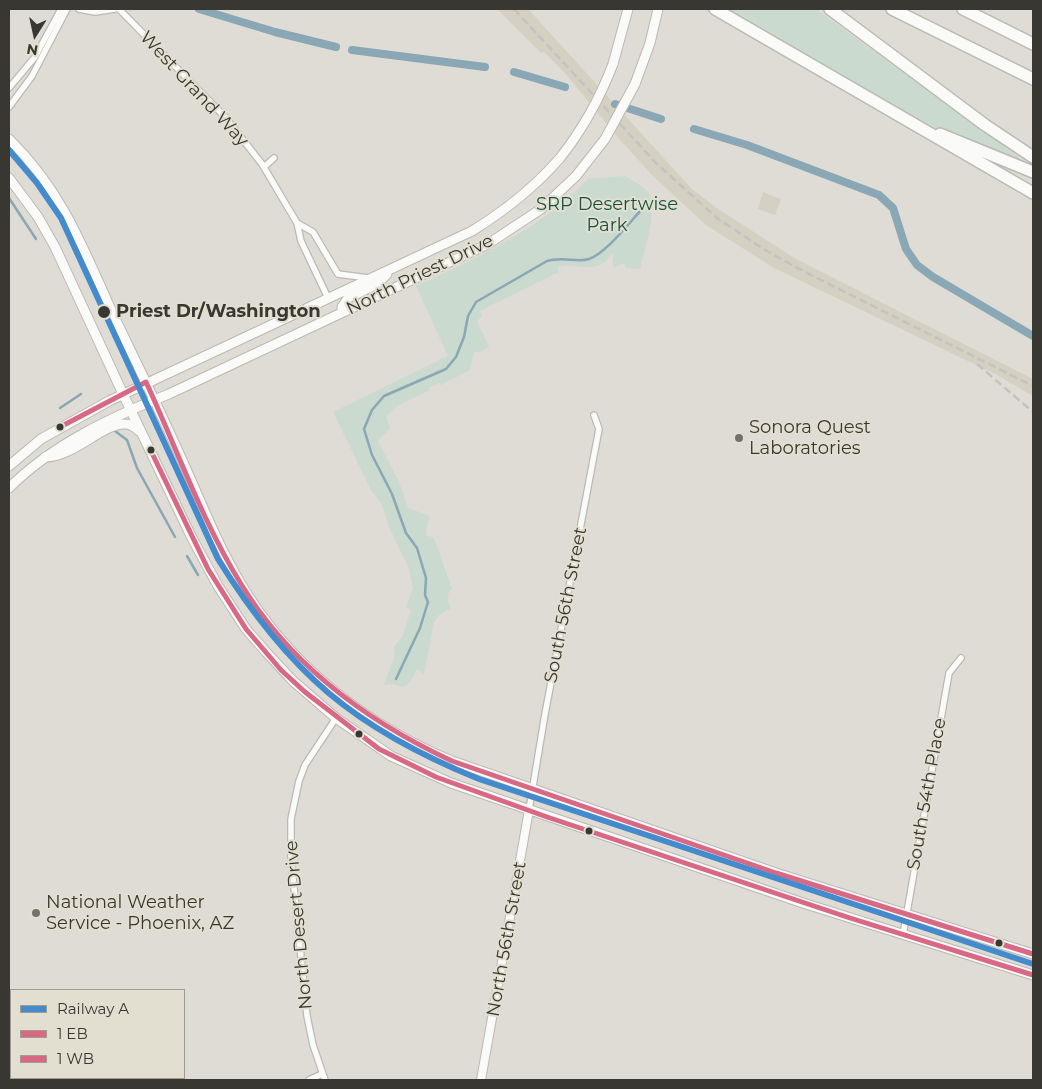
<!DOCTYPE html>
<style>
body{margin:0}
#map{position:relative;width:1042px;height:1089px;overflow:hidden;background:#dedcd4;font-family:Montserrat,sans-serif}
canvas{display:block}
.frame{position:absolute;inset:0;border:10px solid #383732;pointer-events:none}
.legend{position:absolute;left:10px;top:989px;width:175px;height:90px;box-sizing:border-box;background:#e2dfd0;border:1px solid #9e9c91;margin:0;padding:6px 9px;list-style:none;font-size:15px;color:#383732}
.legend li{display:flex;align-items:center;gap:10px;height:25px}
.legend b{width:25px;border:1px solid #9e9c91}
.north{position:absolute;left:10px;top:10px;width:50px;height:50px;-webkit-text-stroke:4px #e2dfd0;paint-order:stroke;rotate:190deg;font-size:14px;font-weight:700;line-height:20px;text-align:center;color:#383732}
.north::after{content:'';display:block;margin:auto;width:18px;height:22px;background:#383732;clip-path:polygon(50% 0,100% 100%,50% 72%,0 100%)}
</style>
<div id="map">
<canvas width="1042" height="1089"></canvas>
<div class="frame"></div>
<ul class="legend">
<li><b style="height:6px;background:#448bcd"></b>Railway A</li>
<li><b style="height:6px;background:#d96885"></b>1 EB</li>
<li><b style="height:6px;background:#d96885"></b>1 WB</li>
</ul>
<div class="north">N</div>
</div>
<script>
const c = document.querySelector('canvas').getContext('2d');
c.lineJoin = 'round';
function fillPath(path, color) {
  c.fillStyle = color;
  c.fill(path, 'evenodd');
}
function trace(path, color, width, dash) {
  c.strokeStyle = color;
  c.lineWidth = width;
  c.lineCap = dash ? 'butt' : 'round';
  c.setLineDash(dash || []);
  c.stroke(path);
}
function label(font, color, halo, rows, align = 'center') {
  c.font = font + ' Montserrat,sans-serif';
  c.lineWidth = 4;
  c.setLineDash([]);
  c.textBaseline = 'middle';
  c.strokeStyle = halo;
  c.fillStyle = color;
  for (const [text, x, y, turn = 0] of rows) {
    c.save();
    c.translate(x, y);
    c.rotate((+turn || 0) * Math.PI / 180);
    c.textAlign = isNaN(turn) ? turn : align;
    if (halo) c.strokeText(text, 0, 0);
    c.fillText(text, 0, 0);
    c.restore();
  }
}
const built = new Path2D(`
 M497 9H528L692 189 718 209 796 259 1033 379V396L997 375 774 268 706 225 653 176 621 141 564 72 544 52 541 53Z
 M763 192 781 199 775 215 758 209Z`);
const green = new Path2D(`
 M725 9H816L1019 157 1017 162 961 141 904 112Z
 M626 176C632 181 643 186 648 192 659 206 644 252 640 269L626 268 624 263 613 268V252C610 255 608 260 605 262 590 274 569 260 557 268L559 272 480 311 482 316 477 321 489 347 480 352H474L470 370 441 385 439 383 429 388 430 390 397 406 386 417 390 428 378 441 399 482 408 508 429 516 426 535 434 538 452 589C445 595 448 601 451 608L439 615 434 622 424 674 417 669C403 698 402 681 384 685L395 655 394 647 402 637 411 610 406 607 413 588 408 566 389 527 382 505 371 490 333 412 448 356 416 286C478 258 540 229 588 179Z`);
const stream = new Path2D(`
 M9 198 36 239
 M60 408 81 394
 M115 431 127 440 137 468 175 537
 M187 556 198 575
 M396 679 420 628 428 602 425 595 426 578 417 548 406 533 392 494 372 455 364 429 372 410 384 396 446 369 456 357 464 337 468 316 476 302 547 261C563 256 577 263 589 259 607 253 631 220 645 206`);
const canal = new Path2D(`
 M199 9 275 32 336 47
 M352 50 485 67
 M514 72 565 87
 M615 104 661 119
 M694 129 747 145 879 195 893 208 906 249 917 265 933 277 1033 336`);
const minor = new Path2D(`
 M79 9 95 12 115 9
 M119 9 226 118 262 164 297 223 301 241 328 298
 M9 88 35 57 61 9
 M9 107 32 76 67 9
 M264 167 274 158
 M297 223 313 232 338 274 368 278
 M529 810 545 714 599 429 594 415
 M903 935 949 673 961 658
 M309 1080 322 1074
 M325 1080 313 1045 307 1016 291 858V819L299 781 305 765 336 718`);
const tertiary = new Path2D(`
 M481 1080 529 810`);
const secondary = new Path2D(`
 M613 64 628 9
 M635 84 650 43 658 9
 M343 312 342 307 348 298 377 284 387 274
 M9 466 41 439 109 401 472 231C506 210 534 188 560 158
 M9 488C53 444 112 417 169 394L488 244 541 209 576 176`);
const primary = new Path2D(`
 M9 139C61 190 82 245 111 310 133 356 156 402 177 449 198 494 215 541 241 584 289 665 366 725 452 761L776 873 1033 954
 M9 178 38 217 55 247 123 394 192 538 218 586 246 629 266 652 293 681 336 718 391 756 451 783 806 904 1033 975
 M45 457C74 457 103 423 125 424 131 424 135 427 139 431`);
const motorway = new Path2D(`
 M715 9 1033 193
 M830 9 985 125 1033 157
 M892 9 1033 79
 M963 9 1033 44
 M940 134 1033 172`);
const rail = new Path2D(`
 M514 9 656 163 717 218 765 250 807 273 1033 386
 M977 364 1033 412`);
const secondaryBridge = new Path2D(`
 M560 158C583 129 600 98 613 64
 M576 176 605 139 635 84`);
const bus1 = new Path2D(`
 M60 427 146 382C177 449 202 521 241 584 291 666 366 721 452 761L776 873 1033 954`);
const bus2 = new Path2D(`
 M150 449 208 569 246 629 281 670 305 692 379 749 436 777 547 817 850 918 1033 975`);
const rail1 = new Path2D(`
 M9 150 37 183 61 218 218 559C289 673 355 729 479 779L1033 964`);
const markers = [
 [104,312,7,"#383732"],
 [60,427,4.5,"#383732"],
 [739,438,5,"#72716b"],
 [151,450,4.5,"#383732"],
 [359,734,4.5,"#383732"],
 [589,831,4.5,"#383732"],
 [36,913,5,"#72716b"],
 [999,943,4.5,"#383732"]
];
const streetNames = [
 ["West Grand Way",194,89,47],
 ["North Priest Drive",420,275,-26],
 ["South 56th Street",566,605,-79],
 ["South 54th Place",927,794,-80],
 ["North Desert Drive",299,925,-95],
 ["North 56th Street",507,939,-80]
];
const parkNames = [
 ["SRP Desertwise",607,205],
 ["Park",607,226]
];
const stopNames = [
 ["Priest Dr/Washington",116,312]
];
const poiNames = [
 ["Sonora Quest",749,428],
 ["Laboratories",749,449],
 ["National Weather",46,903],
 ["Service - Phoenix, AZ",46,924]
];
fillPath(built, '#d4d1c2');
fillPath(green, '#cadace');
trace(stream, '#89a7b5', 2.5);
trace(canal, '#89a7b5', 8);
trace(minor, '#bab9b3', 8);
trace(tertiary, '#bab9b3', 10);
trace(secondary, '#bab9b3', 11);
trace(primary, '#bab9b3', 11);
trace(motorway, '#bab9b3', 14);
trace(minor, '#fafaf9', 5.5);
trace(tertiary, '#fafaf9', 8);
trace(secondary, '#fafaf9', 9);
trace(primary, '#fafaf9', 9);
trace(motorway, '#fafaf9', 11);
trace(rail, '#c4c3c1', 2.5, [8, 4]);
trace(secondaryBridge, '#bab9b3', 11, []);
trace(secondaryBridge, '#fafaf9', 9);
trace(bus1, '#d96885', 5);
trace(bus2, '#d96885', 5);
trace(rail1, '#448bcd', 6);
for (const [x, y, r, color] of markers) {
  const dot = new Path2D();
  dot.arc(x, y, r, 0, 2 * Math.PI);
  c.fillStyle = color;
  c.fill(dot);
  trace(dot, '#e2dfd0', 2);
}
label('18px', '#383732', '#e2dfd0', streetNames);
label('18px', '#16523c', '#e2dfd0', parkNames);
label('bold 18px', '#383732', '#e2dfd0', stopNames, 'left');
label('18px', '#383732', '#e2dfd0', poiNames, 'left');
</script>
